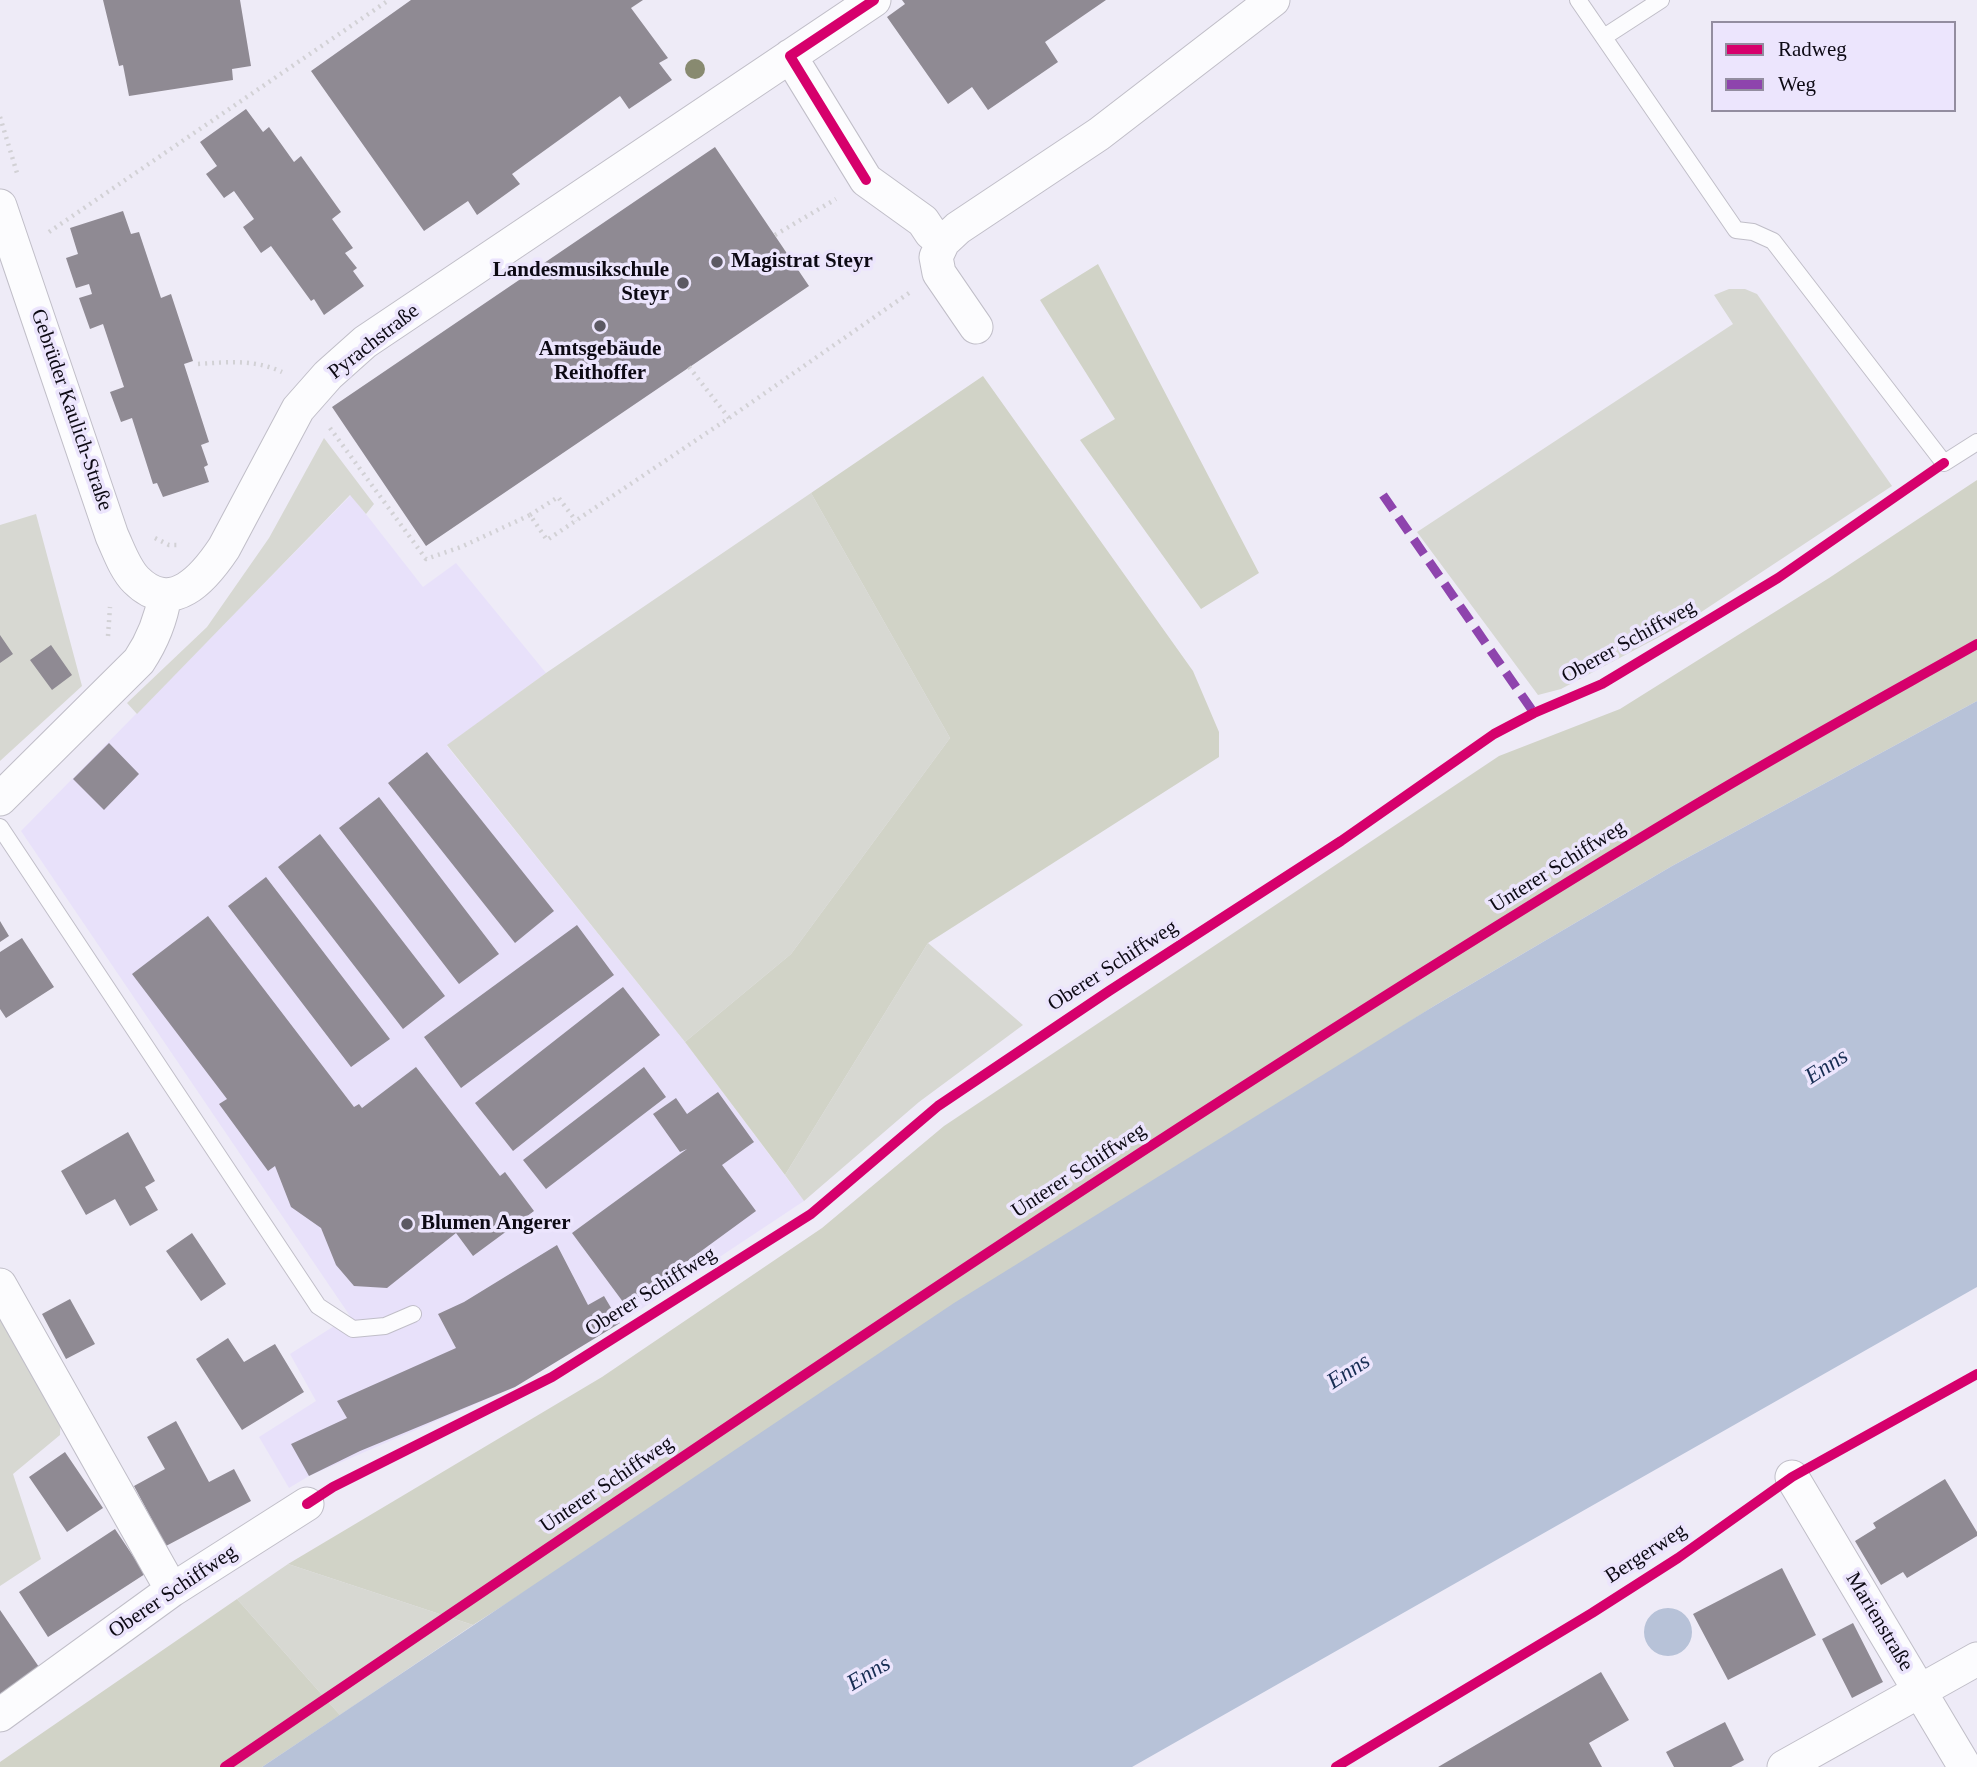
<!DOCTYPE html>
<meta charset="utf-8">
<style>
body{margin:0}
#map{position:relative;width:1977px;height:1767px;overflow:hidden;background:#eeebf7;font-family:"Times New Roman",serif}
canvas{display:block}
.legend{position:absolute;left:1711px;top:21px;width:245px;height:91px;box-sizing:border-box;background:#ece5fd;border:2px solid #938da0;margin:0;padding:9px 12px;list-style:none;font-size:21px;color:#0d0a14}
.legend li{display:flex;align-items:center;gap:14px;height:35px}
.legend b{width:35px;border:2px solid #938da0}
</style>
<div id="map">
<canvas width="1977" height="1767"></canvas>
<ul class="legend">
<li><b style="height:9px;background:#d6006c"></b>Radweg</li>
<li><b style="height:9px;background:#8e44ad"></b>Weg</li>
</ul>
</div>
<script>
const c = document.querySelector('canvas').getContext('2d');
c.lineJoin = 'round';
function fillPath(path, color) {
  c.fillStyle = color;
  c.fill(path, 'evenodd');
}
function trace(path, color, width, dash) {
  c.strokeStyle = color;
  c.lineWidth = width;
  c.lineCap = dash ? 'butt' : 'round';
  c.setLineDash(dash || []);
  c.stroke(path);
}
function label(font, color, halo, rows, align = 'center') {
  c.font = font + ' "Times New Roman",serif';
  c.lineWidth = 7;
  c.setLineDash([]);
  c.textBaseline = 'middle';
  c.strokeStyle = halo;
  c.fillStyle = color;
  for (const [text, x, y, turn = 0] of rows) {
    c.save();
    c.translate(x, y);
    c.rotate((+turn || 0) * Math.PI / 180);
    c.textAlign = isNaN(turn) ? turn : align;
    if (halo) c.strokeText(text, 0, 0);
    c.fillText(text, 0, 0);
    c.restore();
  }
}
const built = new Path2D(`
 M351 495 423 587 456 563 546 673 447 746 685 1042 804 1201 620 1323 515 1387 309 1476 289 1488 259 1437 316 1401 290 1354 350 1316 21 831Z`);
const green = new Path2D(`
 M1729 289H1745L1757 294 1892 486 1680 626 1561 689 1538 695 1417 532 1733 324 1714 295Z
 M324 438 374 504 366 514 350 495 137 714 127 703 207 627 269 538Z
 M811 493 950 738 791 954 685 1042 447 745 546 673Z
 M36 514 82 686 0 761V525Z
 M928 943 1023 1025 919 1102 804 1201 785 1175Z
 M0 1310 61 1414 60 1435 13 1474 41 1559 0 1586Z
 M288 1564 473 1625 340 1715 237 1599Z`);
const forest = new Path2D(`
 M1098 264 1259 573 1201 609 1080 440 1115 419 1040 300Z
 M983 376 1193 671 1219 732V757L928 943 785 1175 685 1042 791 954 950 738 811 493Z
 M1977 480V701L1672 866 1434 1006 473 1625 288 1564 602 1377 822 1228 944 1126 1499 756 1620 709 1829 578Z
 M237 1599 340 1715 262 1767H0V1762Z`);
const water = new Path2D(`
 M1977 701V1287L1132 1767H262L954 1303 1434 1006 1672 866Z
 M1644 1632a24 24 0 1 1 48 0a24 24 0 1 1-48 0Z`);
const building = new Path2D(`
 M103 0H240L251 66 232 69 233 80 129 96 123 65 119 66Z
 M411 0H643L631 8 668 58 659 63 672 80 629 109 620 96 512 174 520 184 477 215 468 201 424 231 311 71Z
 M902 0H1106L1045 42 1058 62 988 110 972 87 948 104 887 17 905 4Z
 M246 109 263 132 269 127 294 162 301 156 341 212 332 219 353 248 345 253 357 268 353 271 364 286 324 315 314 299 311 301 271 246 261 253 243 227 254 219 234 191 224 198 206 174 217 166 200 142Z
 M715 147 809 286 426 546 332 407Z
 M123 211 131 234 139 232 161 298 171 294 193 361 184 364 209 442 201 445 208 465 204 467 209 482 163 497 157 483 153 484 132 418 121 422 110 392 124 387 103 324 90 329 79 298 92 294 89 284 76 288 66 258 78 254 70 228Z
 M0 635 13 654 0 663Z
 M51 645 72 675 52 690 30 660Z
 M109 743 139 774 104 810 73 779Z
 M427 752 554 911 515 943 388 783Z
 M379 797 499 954 459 984 339 828Z
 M320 834 445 996 403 1029 278 867Z
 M266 877 390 1039 351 1067 228 906Z
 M208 916 354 1107 359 1104 362 1108 416 1067 500 1176 505 1172 534 1211 473 1256 456 1233 387 1288 354 1286 336 1265 321 1228 291 1207 275 1166 268 1171 219 1104 227 1099 132 974Z
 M0 921 9 936 0 942Z
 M577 925 614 975 461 1088 424 1037Z
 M22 938 54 987 6 1018 0 1009V952Z
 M623 987 660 1035 513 1151 475 1103Z
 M644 1067 666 1097 546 1189 523 1160Z
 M718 1092 754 1142 722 1165 756 1211 626 1306 572 1233 687 1149 680 1152 653 1114 676 1098 687 1114Z
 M128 1132 155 1181 145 1187 158 1210 130 1226 115 1199 86 1215 61 1171Z
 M192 1233 226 1284 201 1301 166 1251Z
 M557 1245 588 1305 604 1296 620 1323 515 1387 360 1451 309 1476 291 1444 347 1418 337 1401 456 1348 438 1314 464 1302Z
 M70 1299 95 1344 66 1359 42 1314Z
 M228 1338 244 1362 275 1344 304 1392 242 1430 196 1359Z
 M176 1421 209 1482 234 1469 251 1501 166 1546 134 1486 165 1469 147 1437Z
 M65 1452 103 1508 67 1532 29 1477Z
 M1945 1479 1977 1532V1536L1907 1578 1903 1572 1881 1585 1855 1541 1876 1528 1873 1523Z
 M115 1529 145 1574 48 1637 19 1592Z
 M1782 1568 1816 1635 1728 1680 1693 1614Z
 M0 1610 39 1667 0 1694Z
 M1853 1623 1883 1682 1852 1698 1822 1639Z
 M1601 1672 1629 1720 1589 1743 1602 1767H1438Z
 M1725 1722 1744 1760 1731 1767H1674L1666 1752Z`);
const path = new Path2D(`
 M0 117 17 173
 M49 232 389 0
 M775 235 836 199
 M198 364C228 362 254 359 282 372
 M689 367 729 418
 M330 428 426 559 461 547 530 515 547 540 729 418 909 293
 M530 515 558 497 576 521
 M155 538 169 545H180
 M108 636 110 607`);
const service = new Path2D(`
 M1578 0 1736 230 1753 232 1773 241 1944 463 1977 442
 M1604 37 1661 0
 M0 827 318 1306 353 1329 385 1326 413 1314`);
const minor = new Path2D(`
 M790 56 866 180 923 221 931 233 943 242 936 257 939 273 976 327
 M0 206 112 536C119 551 125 569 136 580 172 616 204 578 224 548L298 409 328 375 365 342 874 0
 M943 242 958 228 1099 134 1273 0
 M0 799 139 661C153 640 161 620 165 595
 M0 1285 172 1590
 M1792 1477 1965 1767
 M0 1715 172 1590 307 1504
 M1784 1767 1977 1659`);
const quiet = new Path2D(`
 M1383 495 1534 713`);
const cycleway = new Path2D(`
 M866 180 790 56 874 0
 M307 1504 333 1487 552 1377 811 1214 938 1106 1109 991 1341 841 1494 734 1534 713 1602 684 1778 578 1944 463
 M225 1767C709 1438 1193 1106 1695 805 1788 749 1883 697 1977 644
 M1336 1767 1592 1613 1678 1558 1792 1477 1977 1374`);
const trees = [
 [695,69]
];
const markers = [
 [717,262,7,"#5c5963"],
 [683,283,7,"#5c5963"],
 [600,326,7,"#5c5963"],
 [407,1224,7,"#5c5963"]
];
const poiNames = [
 ["Magistrat Steyr",731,262],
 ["Landesmusikschule",669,271,"right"],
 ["Steyr",669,295,"right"],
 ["Amtsgebäude",600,350,"center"],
 ["Reithoffer",600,374,"center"],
 ["Blumen Angerer",421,1224]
];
const streetNames = [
 ["Pyrachstraße",374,342,-38],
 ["Gebrüder Kaulich-Straße",71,410,71],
 ["Oberer Schiffweg",1629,642,-29],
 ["Unterer Schiffweg",1558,867,-32],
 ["Oberer Schiffweg",1113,966,-33],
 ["Unterer Schiffweg",1079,1171,-33],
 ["Oberer Schiffweg",651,1292,-32],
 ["Unterer Schiffweg",607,1485,-34],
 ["Bergerweg",1646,1554,-33],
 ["Oberer Schiffweg",173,1592,-34],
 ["Marienstraße",1879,1622,59]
];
const waterNames = [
 ["Enns",1827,1067,-33],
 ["Enns",1349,1372,-33],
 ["Enns",869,1674,-31]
];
fillPath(built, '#e8e1fa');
fillPath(green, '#d7d8d2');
fillPath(forest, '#d1d3c7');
fillPath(water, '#b7c2d8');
fillPath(building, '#8f8a93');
trace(service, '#c0bec8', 18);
trace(minor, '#c0bec8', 35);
trace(path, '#d2d1d5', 4.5, [2, 5]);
trace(service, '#fcfcfe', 16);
trace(minor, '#fcfcfe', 33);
trace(quiet, '#8e44ad', 9, [18, 9]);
trace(cycleway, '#d6006c', 10);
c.fillStyle = '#888a70';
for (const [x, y] of trees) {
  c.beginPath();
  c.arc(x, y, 10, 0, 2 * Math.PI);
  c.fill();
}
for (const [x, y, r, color] of markers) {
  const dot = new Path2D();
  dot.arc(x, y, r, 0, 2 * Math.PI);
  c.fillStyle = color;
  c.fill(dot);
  trace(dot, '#ece5fd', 2.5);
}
label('bold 21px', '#0d0a14', '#ece5fd', poiNames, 'left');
label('21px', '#0d0a14', '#ece5fd', streetNames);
label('italic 23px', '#172d53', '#ece5fd', waterNames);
</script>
